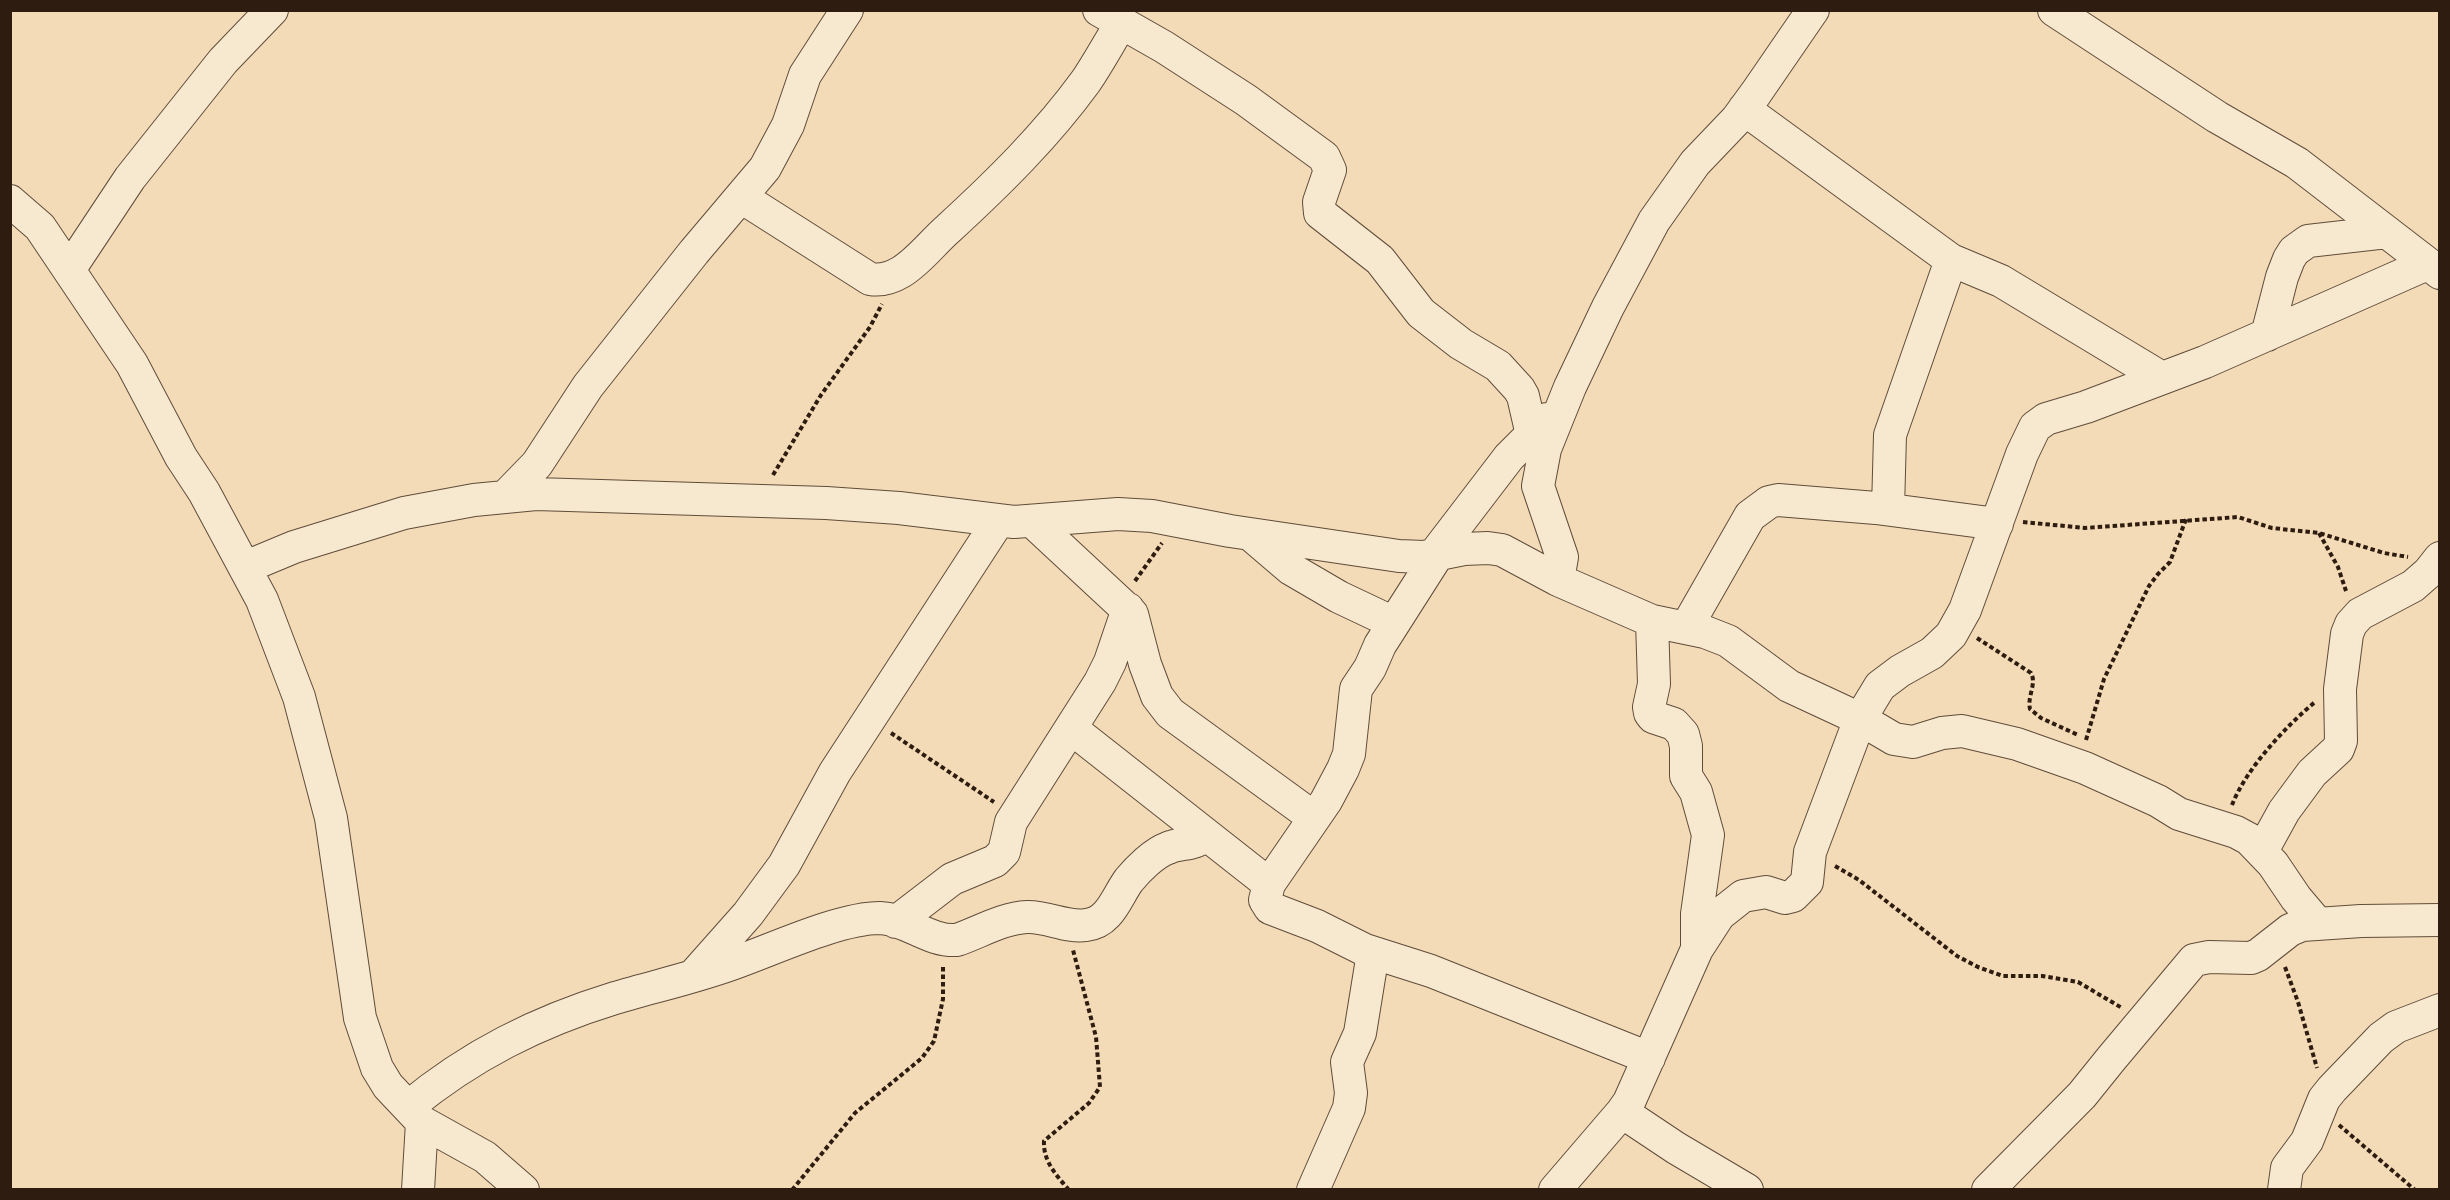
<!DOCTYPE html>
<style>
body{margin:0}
#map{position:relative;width:2450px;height:1200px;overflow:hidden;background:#f2dbb6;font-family:"Libre Bodoni",serif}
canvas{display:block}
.frame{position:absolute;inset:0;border:12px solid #2f1c11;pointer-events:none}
</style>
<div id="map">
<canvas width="2450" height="1200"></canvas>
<div class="frame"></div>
</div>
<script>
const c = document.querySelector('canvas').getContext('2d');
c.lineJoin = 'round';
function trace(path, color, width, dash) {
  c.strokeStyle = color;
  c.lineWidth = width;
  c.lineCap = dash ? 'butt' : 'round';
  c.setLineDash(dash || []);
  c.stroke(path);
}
const path = new Path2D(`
 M773 475 821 395 870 327 882 304
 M2023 522 2085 528 2238 517 2272 528 2319 533 2384 553 2408 557
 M2319 533 2338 567 2346 591
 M1135 581 1162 543
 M1977 638 2031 673C2037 684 2027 696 2030 709L2041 718 2078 735
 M891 733 994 802
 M2086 740 2104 679 2149 586 2158 574 2170 562 2186 519
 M2232 805C2246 769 2285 727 2315 702
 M1835 866 1859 880 1957 956 1978 967 2003 976H2042L2078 982 2122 1008
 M2285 967 2298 1002 2317 1068
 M2339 1125 2415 1190
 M792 1190 855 1113 922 1058 934 1041 943 999V965
 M1069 1190C1056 1175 1043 1161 1044 1141L1089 1103 1100 1087 1096 1037 1073 950`);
const minor = new Path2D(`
 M1099 10 1164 47 1246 100 1324 157 1330 170 1319 202 1320 213 1380 260 1421 313 1461 344 1498 366 1519 389 1523 396 1532 435
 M2054 10 2217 117 2297 163 2440 273
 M1744 109 1951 260 2001 281 2162 378
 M741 197 870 279C881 281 891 278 901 272 919 261 932 243 948 229 998 183 1046 136 1086 81 1099 62 1110 41 1122 22
 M10 201 40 227 132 364 181 457 204 492 262 600 299 697 331 818 360 1018 377 1068 388 1086 422 1122 485 1157 523 1190
 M69 270 130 178 223 61 272 10
 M2267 335 2282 277 2289 259 2294 251 2308 241 2387 232
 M505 497 537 464 588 386 694 252 765 168 788 125 805 75 847 10
 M1888 509 1890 435 1951 260
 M1032 521 1132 614 1145 664 1157 696 1170 713 1313 817
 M1250 534 1291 569 1339 597 1394 623
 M1438 554 1380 645 1370 668 1356 689 1349 754 1343 769 1326 801 1269 884 1265 900 1270 908 1317 926 1365 950 1431 971 1649 1058
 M1434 555 1509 457 1547 419
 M246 567 294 547 404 513 474 500 536 494 826 503 899 508 1014 522 1118 514 1152 516 1230 531 1399 556 1424 557 1464 549 1488 548 1502 550 1558 580 1652 621 1705 632 1728 641 1789 686 1860 719 1894 739 1913 742 1942 733 1962 731 2017 744 2085 768 2158 801 2179 814 2236 832 2249 839 2273 864 2296 898 2318 924
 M1558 580 1562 557 1538 486 1545 449 1570 387 1608 307 1654 221 1695 163 1737 119 1756 93 1813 10
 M1652 621 1654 684 1649 707 1650 713 1653 717 1674 724 1683 734 1686 746V776L1696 792 1708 835 1697 914V947
 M1686 628 1750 516 1769 502 1778 500 1876 508 1997 524
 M1072 729 1269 884
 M2262 851 2284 811 2312 773 2338 749 2341 741 2340 689 2347 634 2351 624 2360 614 2413 586 2429 572 2440 558
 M896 922 952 879 995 861 1004 852 1011 822 1100 682 1110 662 1128 609
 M693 976 748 914 784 865 835 772 999 520
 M408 1107C471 1055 537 1022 615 998 655 986 697 977 737 962 776 948 840 918 880 918 907 919 929 942 957 940 980 932 1003 918 1027 917 1046 916 1067 928 1086 925 1110 923 1117 896 1129 880 1138 869 1154 853 1168 848 1182 842 1193 846 1206 835
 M1622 1112 1676 1148 1747 1190
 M418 1190 422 1122
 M1313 1190 1349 1108 1351 1093 1347 1062 1360 1033 1373 953
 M1555 1190 1622 1112 1629 1102 1697 949 1719 915 1743 896 1766 892 1785 898 1793 896 1807 882 1810 852 1860 719 1880 686 1900 671 1932 653 1951 635 1965 610 2022 454 2035 427 2046 419 2086 407 2205 362 2427 264
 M1988 1190 2082 1095 2111 1059 2194 960 2209 957 2251 958 2258 955 2290 930 2302 925 2361 921 2440 920
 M2284 1190 2287 1168 2307 1141 2324 1099 2332 1089 2381 1038 2396 1027 2440 1010`);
trace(minor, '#604c3a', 34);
trace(path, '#2f1c11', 4, [4.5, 3]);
trace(minor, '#f7e8d0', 32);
</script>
